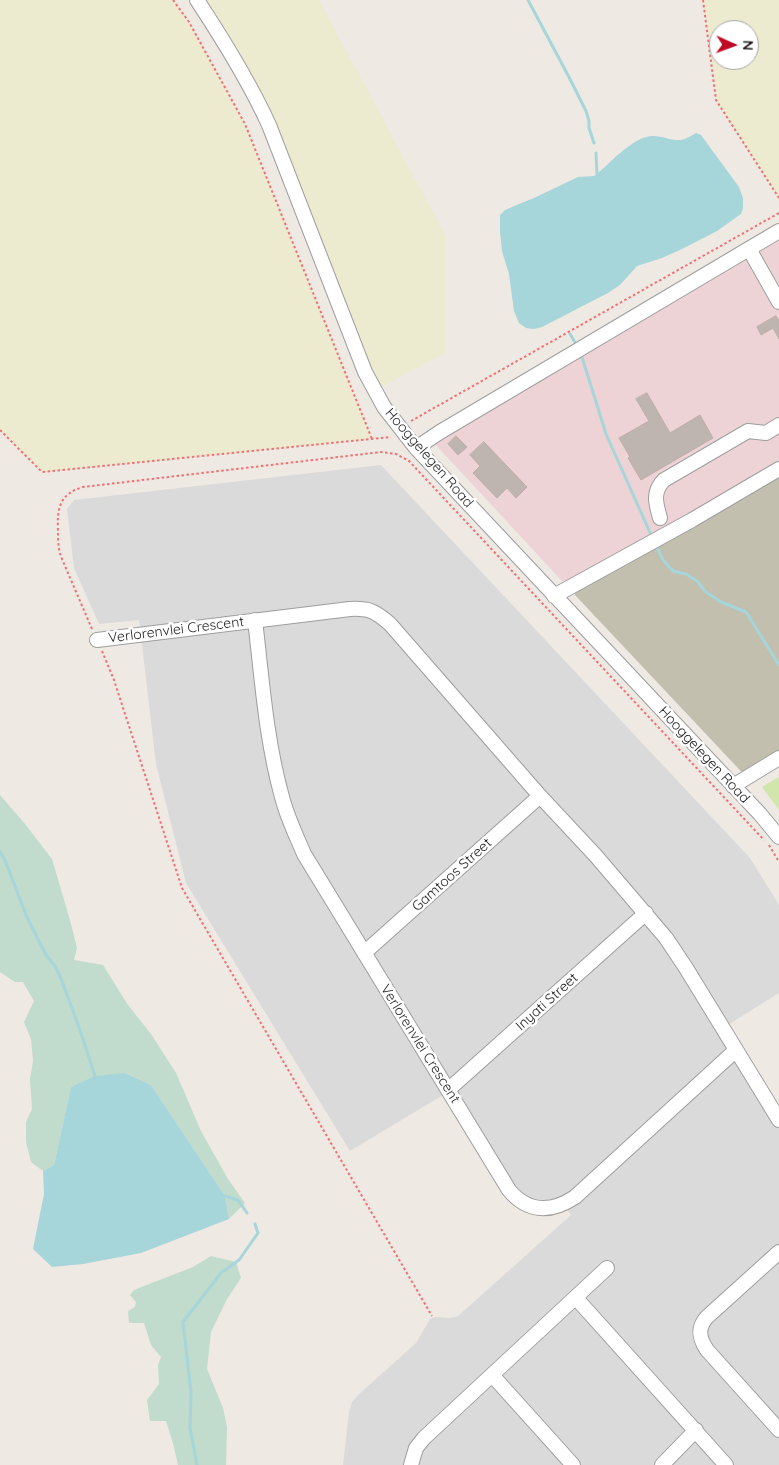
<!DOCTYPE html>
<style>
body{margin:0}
#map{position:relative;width:779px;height:1465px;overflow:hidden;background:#eee9e3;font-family:Quicksand,sans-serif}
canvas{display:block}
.north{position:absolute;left:709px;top:20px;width:50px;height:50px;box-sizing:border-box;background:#fff;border:1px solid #a5a5a5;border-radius:50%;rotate:92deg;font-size:14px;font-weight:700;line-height:20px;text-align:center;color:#1d1d1d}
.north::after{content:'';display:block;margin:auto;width:18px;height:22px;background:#c10a23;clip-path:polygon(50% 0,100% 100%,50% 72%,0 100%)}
</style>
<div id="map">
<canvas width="779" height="1465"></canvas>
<div class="north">N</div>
</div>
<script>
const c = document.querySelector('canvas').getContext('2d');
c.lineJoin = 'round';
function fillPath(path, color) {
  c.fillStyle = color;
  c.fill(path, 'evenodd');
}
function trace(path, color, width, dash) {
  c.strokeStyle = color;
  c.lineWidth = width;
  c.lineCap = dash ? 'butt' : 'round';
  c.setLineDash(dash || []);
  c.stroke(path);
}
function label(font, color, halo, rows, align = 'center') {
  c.font = font + ' Quicksand,sans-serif';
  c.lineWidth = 5;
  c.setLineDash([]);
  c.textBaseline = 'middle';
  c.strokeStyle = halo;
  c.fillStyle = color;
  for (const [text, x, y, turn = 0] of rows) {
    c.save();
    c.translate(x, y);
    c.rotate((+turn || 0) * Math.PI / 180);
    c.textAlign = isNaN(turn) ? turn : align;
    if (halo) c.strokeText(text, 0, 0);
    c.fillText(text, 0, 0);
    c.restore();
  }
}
const residential = new Path2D(`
 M381 465 750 858 779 905V993L723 1028 779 1113V1465H343L349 1412 352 1402 358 1395 416 1343 430 1319 435 1317 450 1318 458 1316 571 1215 563 1205H525L448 1092 350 1151 186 883 156 764 139 620 99 624 74 568 67 509 74 500Z`);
const commercial = new Path2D(`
 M779 223V474L570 581H562L433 442Z`);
const construction = new Path2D(`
 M779 474V766L752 783 575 595 576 588Z`);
const farmland = new Path2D(`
 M0 0H173L189 22 245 124 372 439 42 472 0 430Z
 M197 0H319L445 235V353L374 391 269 125Z
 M703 0H779V198L716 100ZM719 30H749V60H719Z`);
const grass = new Path2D(`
 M779 777V810L762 787Z`);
const wetland = new Path2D(`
 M0 795 25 824 52 859 70 920 77 948 74 960 103 965 128 1005 151 1034 176 1073 201 1131 228 1179 245 1203 229 1219 225 1196 151 1085 125 1073 71 1087 54 1165 43 1171 31 1162 26 1142V1122L32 1109 30 1079 33 1061 31 1039 24 1022 34 1001 23 982H15L0 972Z
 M211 1256 236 1262 241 1278 227 1299 211 1332 207 1369 223 1408 227 1427 226 1465H178L173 1443 166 1421H150L147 1400 159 1384 158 1365 161 1357 151 1345 144 1323H129L128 1311 135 1307 136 1302 130 1295 134 1290 193 1267Z`);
const water = new Path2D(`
 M696 133 701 135 739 187 743 198V208L741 214 717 231 682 249 662 258 637 266 620 285 608 293 542 327 534 329 526 328 519 323 514 311 509 274 502 251 500 231V215L505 210 519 204 534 198 578 177 594 176C609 165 631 138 651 136 661 135 671 141 681 140 686 139 691 136 696 133Z
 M125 1073 151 1085 225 1196 229 1219 141 1253 83 1264 52 1267 33 1249 44 1194 43 1171 54 1165 71 1087 95 1076Z`);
const stream = new Path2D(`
 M528 0 570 79 586 111 589 121V128L594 143
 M596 153 597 174
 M570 334 576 344
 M581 354 606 434 652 537
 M656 545 663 560 673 571 686 574 697 581 706 592 721 602 746 612 779 665
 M0 852 5 860 26 915 46 955 55 966 62 981 80 1030 95 1076
 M225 1196 238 1200 247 1213
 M197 1465 190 1428 191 1392 183 1322 221 1273 239 1260 258 1233 255 1224`);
const building = new Path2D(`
 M776 316 779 321V339L773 328 761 335 757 327Z
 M647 393 670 433 700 415 713 438 641 480 628 458 630 457 619 438 649 421 636 399Z
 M456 436 467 447 458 455 448 444Z
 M484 442 527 487 516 498 507 488 497 498 473 473 480 466 470 455Z`);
const path = new Path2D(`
 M173 0 189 22 245 124 372 439
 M703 0 716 100 779 198
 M411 421 779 213
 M0 430 42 472 391 437
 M92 629 62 559C58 549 58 540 58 531 57 509 59 494 83 487L381 452 396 454 409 461 764 840
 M102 651 114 680 182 888 432 1316
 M769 845 779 862`);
const minor = new Path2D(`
 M197 0C224 41 249 81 269 125L365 372 384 407 416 448 760 814 779 837
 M749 249 779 302
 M416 448 440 432 779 231
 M660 518C656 504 652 492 664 480L748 431 766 433 779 425
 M554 596 692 520 779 469
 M255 620C262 679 266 740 282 797 287 817 296 835 304 854L509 1190C528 1213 551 1213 575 1197L736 1050
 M97 640 350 609C369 608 375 611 390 624L540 796 596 856 666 938 686 968 779 1120
 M733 786 779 758
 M364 953 540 796
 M448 1090 646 913
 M779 1252 707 1317C697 1328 699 1338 707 1350L779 1430
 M576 1298 726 1465
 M492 1375 573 1465
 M411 1465 416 1448 424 1438 607 1268
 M662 1465 696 1430`);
const streetNames = [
 ["Hooggelegen Road",429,458,49],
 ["Verlorenvlei Crescent",176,630,-7],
 ["Hooggelegen Road",704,755,47],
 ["Gamtoos Street",452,875,-42],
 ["Inyati Street",547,1002,-42],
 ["Verlorenvlei Crescent",420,1044,58]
];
fillPath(residential, '#dbdada');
fillPath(commercial, '#eed3d6');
fillPath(construction, '#c2bfaf');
fillPath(farmland, '#eceacf');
fillPath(grass, '#d0e6ab');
fillPath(wetland, '#c1dbcc');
fillPath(water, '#a6d5da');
trace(stream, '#a6d5da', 3);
fillPath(building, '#beb4b0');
trace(building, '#bfaea7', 1);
trace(minor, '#9e9e9e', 16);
trace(path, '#f37074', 2, [2.5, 2.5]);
trace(minor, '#fff', 14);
label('14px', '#1d1d1d', '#fff', streetNames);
</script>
